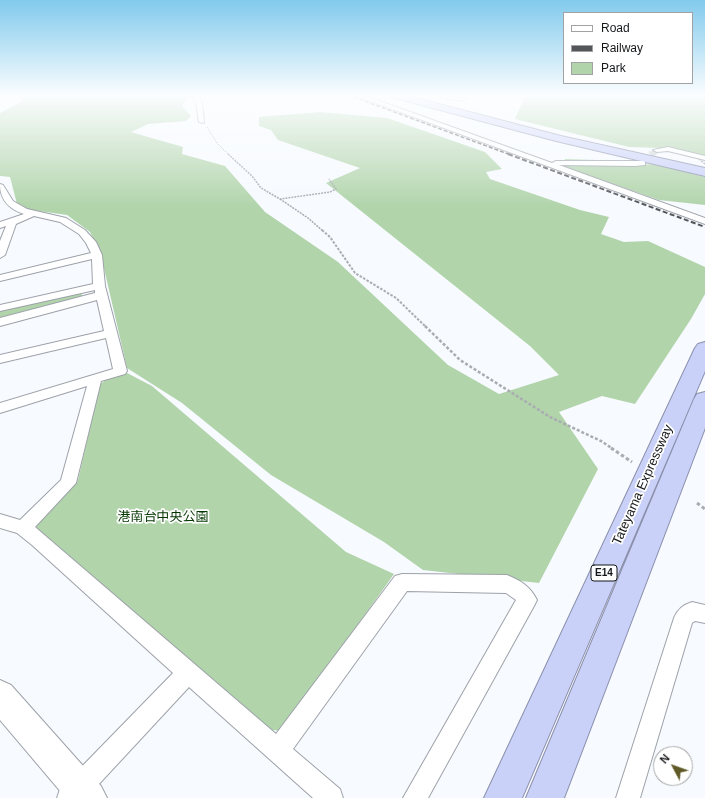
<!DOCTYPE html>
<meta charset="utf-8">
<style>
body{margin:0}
#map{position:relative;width:705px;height:798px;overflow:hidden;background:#f7faff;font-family:Arial,sans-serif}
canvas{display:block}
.legend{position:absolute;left:563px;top:12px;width:130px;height:72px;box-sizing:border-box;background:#fff;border:1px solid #a1a2a3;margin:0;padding:5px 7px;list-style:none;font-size:12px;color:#151719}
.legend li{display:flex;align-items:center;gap:8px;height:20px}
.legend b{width:20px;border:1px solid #a1a2a3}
.north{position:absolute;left:653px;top:746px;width:40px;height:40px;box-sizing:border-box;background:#fff;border:1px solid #a1a2a3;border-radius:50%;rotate:311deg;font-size:11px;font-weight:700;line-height:16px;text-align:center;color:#151719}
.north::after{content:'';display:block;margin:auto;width:14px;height:18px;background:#5f5a27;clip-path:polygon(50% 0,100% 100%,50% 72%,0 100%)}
</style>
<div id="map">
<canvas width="705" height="798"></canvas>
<ul class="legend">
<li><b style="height:5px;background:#fff"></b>Road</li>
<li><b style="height:5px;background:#535558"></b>Railway</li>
<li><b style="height:11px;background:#b1d4ab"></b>Park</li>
</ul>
<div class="north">N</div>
</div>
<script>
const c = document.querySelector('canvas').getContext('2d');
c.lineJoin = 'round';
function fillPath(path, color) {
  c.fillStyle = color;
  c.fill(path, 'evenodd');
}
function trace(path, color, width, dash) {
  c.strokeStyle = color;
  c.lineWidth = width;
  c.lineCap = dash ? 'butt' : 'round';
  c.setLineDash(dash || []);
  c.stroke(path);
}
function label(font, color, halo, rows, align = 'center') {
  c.font = font + ' Arial,"Noto Sans JP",sans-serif';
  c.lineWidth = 3.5;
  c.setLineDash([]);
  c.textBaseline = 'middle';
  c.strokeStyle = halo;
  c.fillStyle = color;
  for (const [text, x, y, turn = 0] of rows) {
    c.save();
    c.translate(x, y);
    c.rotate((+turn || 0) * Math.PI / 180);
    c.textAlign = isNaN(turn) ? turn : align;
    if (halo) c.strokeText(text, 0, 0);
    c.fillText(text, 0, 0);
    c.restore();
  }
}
const green = new Path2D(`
 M26 95 188 96 182 106 191 116 186 121 148 124 131 132 183 147 182 154 225 166 265 212 338 262 448 365 499 394 559 375 530 346 326 183 360 168 278 140 271 130 259 126V117L320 112 387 118 485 152 502 169 486 172 490 179 580 210 609 217 601 234 624 242 648 241 705 267V294L691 319 635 404 602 396 559 412 598 469 539 583 423 570 384 542 271 475 182 403 127 368 100 251 90 232 67 215 18 208 10 177 0 176V113L19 103Z
 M520 95H691L705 98V156L693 157 661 148 629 147 515 119 525 96Z
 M565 159 598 160 616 166 655 164 705 177V205L659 200 562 166Z
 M81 292 83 298 0 319V311Z
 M127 373 152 386 346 552 394 574 282 731 272 730 36 530 38 522 78 480 100 384 106 380Z`);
const streetTunnelFar1 = new Path2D(`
 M651 155 657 150`);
const streetTunnel = new Path2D(`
 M642 163 652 154`);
const pathFar4 = new Path2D(`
 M207 127 217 143 229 155`);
const pathFar3 = new Path2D(`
 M228 154 252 176 261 188 280 199 330 192 336 189 329 179
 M280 199 308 218 323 231`);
const pathFar2 = new Path2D(`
 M322 230 330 237 355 273 396 298 426 327`);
const pathFar1 = new Path2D(`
 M425 326 460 360 550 417 601 441 613 449`);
const path = new Path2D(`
 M611 448 632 462
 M697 503 705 509`);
const street = new Path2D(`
 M191 95H197L202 102 204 123 199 122 196 102Z
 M354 95H363L552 163 556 161H645V165L635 166 559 165 705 218V224Z
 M430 95H446L465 99 462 101Z
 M668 147 705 156V160L668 151 657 152 653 150Z
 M0 184 3 185 13 201 27 209 66 218 85 230 96 242 102 255 105 286 127 371 125 374 101 381 76 483 35 527 276 734 395 576 402 574 507 575C521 581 530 586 537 600L534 606 428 798H403L516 600 506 593 407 591 293 749 340 789 343 798H313L189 687 86 798H57L60 789 173 673 32 545 17 533 0 528V514L20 520 61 480 87 386 0 413V403L113 369 106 338 0 363V355L104 331 97 300 0 326V318L95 293V290L0 311V305L93 284 92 259 0 281V275L91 253 86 243 79 234 60 222 34 216 16 224 5 255 0 258V241L6 226 0 228V222L24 214C9 209 0 200 0 184Z
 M692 602 705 605V623L695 621 692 623 640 798H616L674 618C678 609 683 605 692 602Z`);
const secondary = new Path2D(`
 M0 680 11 685 101 786 107 798H66L0 720Z`);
const highway = new Path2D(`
 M389 95H405L561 136 705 168V176L556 141 391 97Z
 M705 342V371L522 798H484L695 348 698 344Z
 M705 392V428L564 798H526L694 399 697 394Z`);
const railFar1 = new Path2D(`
 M348 95 511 155`);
const rail = new Path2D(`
 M508 154 705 227`);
const pathBridge = new Path2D(`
 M699 159 705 164`);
const shields = [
 [604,573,26]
];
const shieldNames = [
 ["E14",604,573]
];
const nearStreetnames = [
 ["Tateyama Expressway",643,485,-66]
];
const nearParknames = [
 ["港南台中央公園",163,517]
];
fillPath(green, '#b1d4ab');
trace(streetTunnelFar1, '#d5d8dc', 6, [6, 3.5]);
trace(streetTunnel, '#d5d8dc', 8, [8, 4]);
trace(street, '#9da2a9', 2);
trace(secondary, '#9da2a9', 2);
trace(highway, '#8b90ab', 2);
trace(pathFar4, '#a9acb0', 1, [1.5, 1]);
trace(pathFar3, '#a9acb0', 1.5, [2, 1]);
trace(pathFar2, '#a9acb0', 2, [2.5, 1.5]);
trace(pathFar1, '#a9acb0', 2.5, [3, 2]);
trace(path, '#a9acb0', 3, [3.5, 2.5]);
fillPath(street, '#fff');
fillPath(secondary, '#fff');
fillPath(highway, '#cad1f9');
trace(railFar1, '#535558', 1.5, [4, 2]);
trace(rail, '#535558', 2, [5, 2.5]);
trace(pathBridge, '#a9acb0', 1.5, [2, 1]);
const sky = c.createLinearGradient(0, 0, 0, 207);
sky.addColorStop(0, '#81caec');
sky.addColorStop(0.46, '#fbfdff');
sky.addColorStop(1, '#fbfdff00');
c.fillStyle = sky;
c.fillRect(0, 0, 705, 207);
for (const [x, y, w] of shields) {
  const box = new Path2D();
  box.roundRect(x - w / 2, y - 8, w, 16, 3);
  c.fillStyle = '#fff';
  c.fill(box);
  trace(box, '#151719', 1);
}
label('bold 10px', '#151719', null, shieldNames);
label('13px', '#151719', '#fff', nearStreetnames);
label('13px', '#043700', '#fff', nearParknames);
</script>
